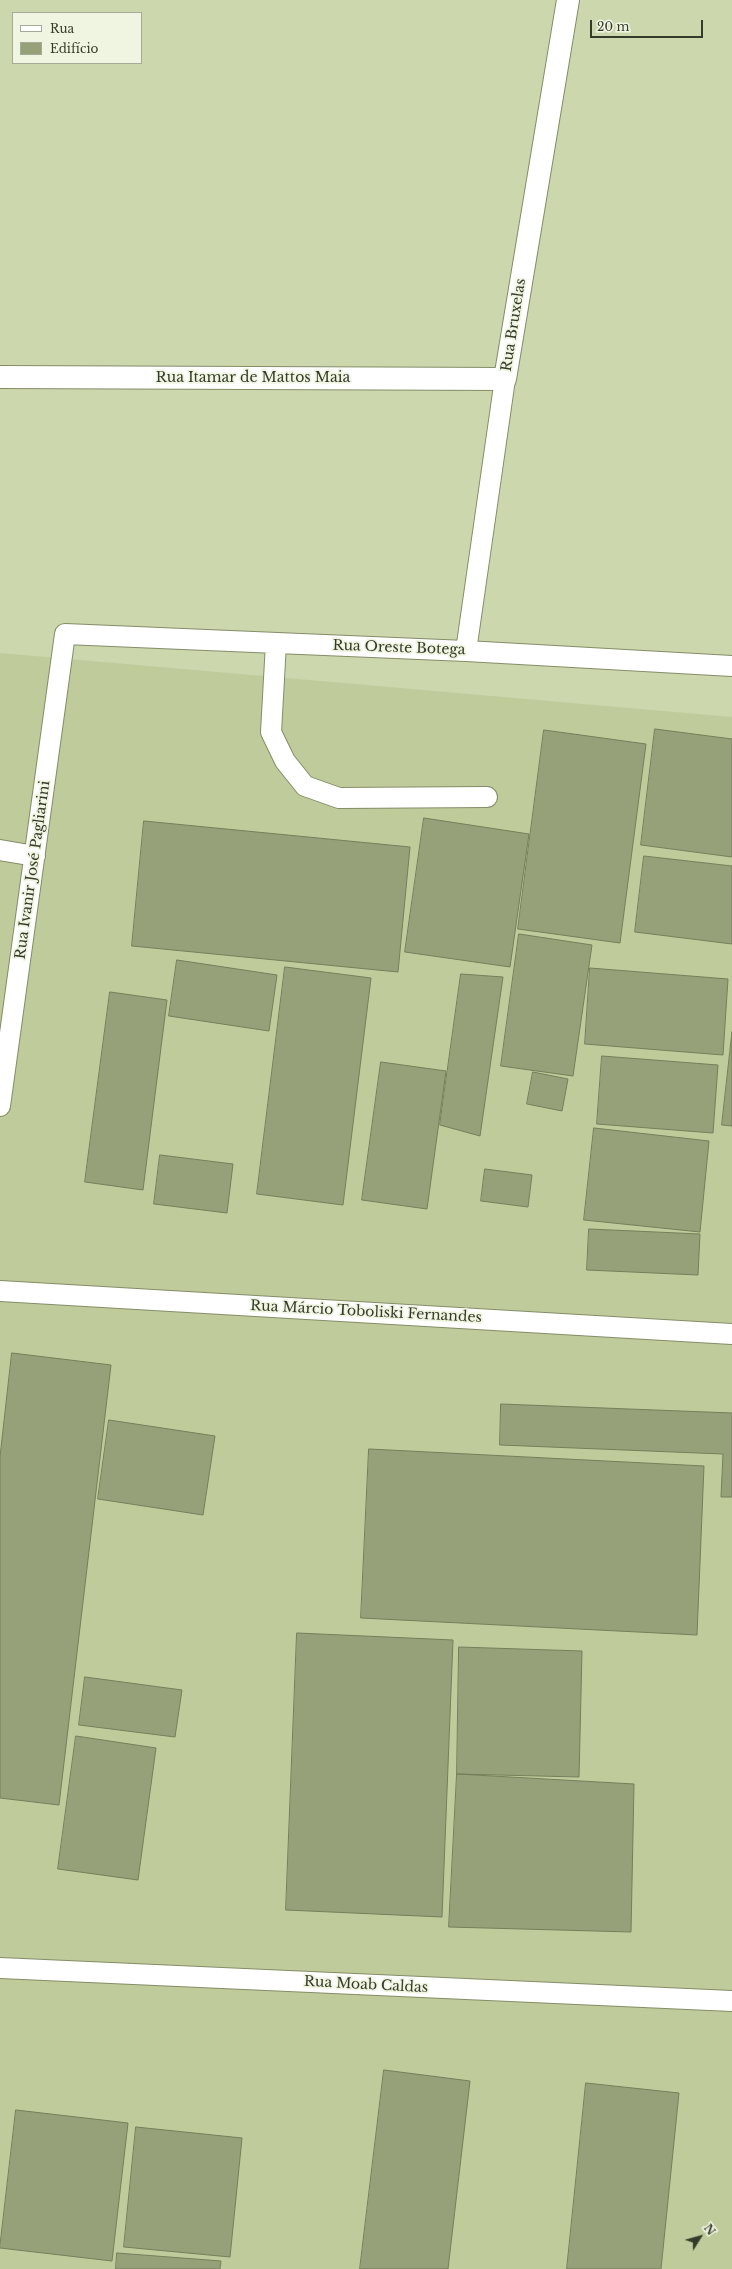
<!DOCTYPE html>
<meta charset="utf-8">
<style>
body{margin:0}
#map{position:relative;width:732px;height:2269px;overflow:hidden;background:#ccd7ae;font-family:"Libre Baskerville",serif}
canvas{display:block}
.legend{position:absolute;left:12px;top:12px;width:130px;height:52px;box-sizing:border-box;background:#eff5e0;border:1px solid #a5aa97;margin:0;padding:5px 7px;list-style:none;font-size:12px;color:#363a2a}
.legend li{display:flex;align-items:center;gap:8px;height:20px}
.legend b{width:20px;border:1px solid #a5aa97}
.north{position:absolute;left:680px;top:2217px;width:40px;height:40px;-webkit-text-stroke:3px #eff5e0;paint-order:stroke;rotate:53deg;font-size:11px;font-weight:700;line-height:16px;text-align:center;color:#363a2a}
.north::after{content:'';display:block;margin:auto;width:14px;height:18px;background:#363a2a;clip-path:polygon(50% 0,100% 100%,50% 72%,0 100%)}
.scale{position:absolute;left:590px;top:20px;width:113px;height:18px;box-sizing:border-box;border:2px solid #363a2a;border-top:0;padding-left:5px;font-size:12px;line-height:14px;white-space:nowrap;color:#363a2a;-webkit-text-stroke:3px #eff5e0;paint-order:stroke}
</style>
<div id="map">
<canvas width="732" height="2269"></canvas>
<ul class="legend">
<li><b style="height:5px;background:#fff"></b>Rua</li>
<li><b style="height:11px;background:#96a079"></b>Edifício</li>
</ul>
<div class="north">N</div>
<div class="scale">20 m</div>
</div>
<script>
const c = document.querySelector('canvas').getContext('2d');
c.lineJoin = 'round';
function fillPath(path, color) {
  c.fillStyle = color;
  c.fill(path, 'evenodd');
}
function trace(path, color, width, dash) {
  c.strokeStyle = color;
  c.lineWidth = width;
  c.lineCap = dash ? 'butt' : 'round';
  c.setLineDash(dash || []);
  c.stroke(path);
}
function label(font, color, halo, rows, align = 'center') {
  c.font = font + ' "Libre Baskerville",serif';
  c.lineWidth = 3.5;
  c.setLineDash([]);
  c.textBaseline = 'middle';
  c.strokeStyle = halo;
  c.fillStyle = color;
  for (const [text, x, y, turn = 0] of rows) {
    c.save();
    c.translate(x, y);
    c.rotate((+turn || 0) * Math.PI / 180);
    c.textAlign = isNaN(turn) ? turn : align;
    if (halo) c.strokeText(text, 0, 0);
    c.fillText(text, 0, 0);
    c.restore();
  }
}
const built = new Path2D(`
 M0 653 732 717V2269H0Z`);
const building = new Path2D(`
 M655 729 732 739V857L641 845Z
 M544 730 646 744 620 943 518 929Z
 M424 818 529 834 510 967 405 952Z
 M144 821 410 847 398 972 132 946Z
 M644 856 732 866V944L635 932Z
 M519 934 592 945 573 1076 501 1066Z
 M177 960 277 975 269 1031 169 1016Z
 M285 967 371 978 343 1205 257 1194Z
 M590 968 728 979 723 1055 585 1044Z
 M461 974 503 977 480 1136 440 1125Z
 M110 992 167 1000 143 1190 85 1182Z
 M732 1032V1126L722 1125Z
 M602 1056 718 1065 713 1133 597 1124Z
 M381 1062 446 1071 427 1209 362 1200Z
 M533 1072 568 1079 562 1111 527 1104Z
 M594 1128 709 1141 700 1232 584 1220Z
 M160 1155 233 1164 227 1213 154 1204Z
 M485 1169 532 1175 528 1207 481 1201Z
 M589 1229 700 1234 698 1275 587 1270Z
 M12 1353 111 1365 59 1805 0 1798V1457Z
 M501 1404 732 1413V1497H721L723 1454 500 1445Z
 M109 1420 215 1436 203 1515 98 1499Z
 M369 1449 704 1466 697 1635 361 1618Z
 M297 1633 453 1640 442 1917 286 1910Z
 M459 1647 582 1651 579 1777 457 1774Z
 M85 1677 182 1690 175 1737 79 1725Z
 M76 1736 156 1748 138 1880 58 1869Z
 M457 1774 634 1784 631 1932 449 1927Z
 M384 2070 470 2081 448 2269H360Z
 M586 2083 679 2093 661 2269H567Z
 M16 2110 128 2123 112 2261 0 2248Z
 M136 2127 242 2138 230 2257 124 2247Z
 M117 2253 221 2261 220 2269H116Z`);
const service = new Path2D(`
 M276 643 271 732 285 761 305 786 339 798 487 797
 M466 651 505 379
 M0 850 35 856
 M0 1106 65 634 466 651 732 666
 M0 1291 732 1334
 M0 1968 732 2001`);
const tertiary = new Path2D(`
 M0 377 505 379 568 0`);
const streetNames = [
 ["Rua Bruxelas",514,325,-81],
 ["Rua Itamar de Mattos Maia",253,378],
 ["Rua Oreste Botega",399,648,2],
 ["Rua Ivanir José Pagliarini",33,870,-82],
 ["Rua Márcio Toboliski Fernandes",366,1312,3],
 ["Rua Moab Caldas",366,1985,3]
];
fillPath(built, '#bfcb9b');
fillPath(building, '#96a079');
trace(building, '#767f5a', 1);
trace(service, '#848d67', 22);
trace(tertiary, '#848d67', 24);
trace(service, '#fff', 20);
trace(tertiary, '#fff', 22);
label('14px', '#363a2a', '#eff5e0', streetNames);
</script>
